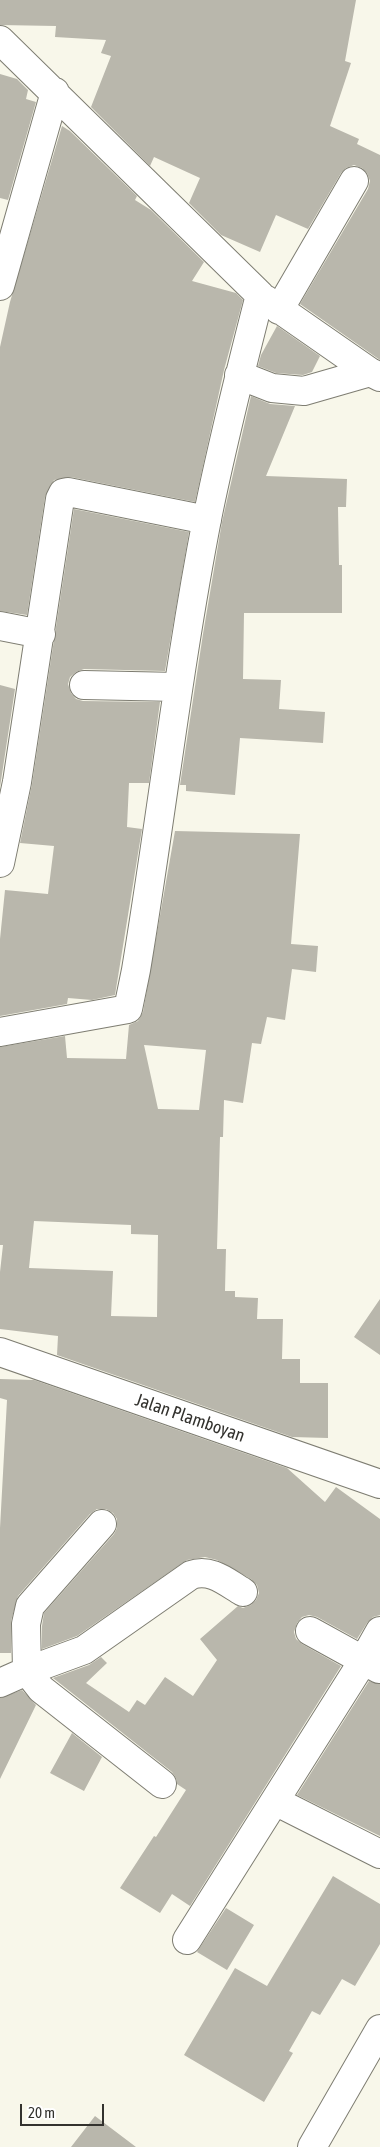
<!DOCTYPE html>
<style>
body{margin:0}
#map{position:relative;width:380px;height:2147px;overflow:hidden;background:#f8f7ea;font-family:"Asap Condensed",sans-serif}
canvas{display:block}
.scale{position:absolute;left:20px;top:2104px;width:84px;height:22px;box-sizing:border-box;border:2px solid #33322e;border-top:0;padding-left:6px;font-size:15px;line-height:18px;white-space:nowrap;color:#33322e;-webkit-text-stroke:4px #fff;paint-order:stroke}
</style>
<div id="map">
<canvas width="380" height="2147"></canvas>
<div class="scale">20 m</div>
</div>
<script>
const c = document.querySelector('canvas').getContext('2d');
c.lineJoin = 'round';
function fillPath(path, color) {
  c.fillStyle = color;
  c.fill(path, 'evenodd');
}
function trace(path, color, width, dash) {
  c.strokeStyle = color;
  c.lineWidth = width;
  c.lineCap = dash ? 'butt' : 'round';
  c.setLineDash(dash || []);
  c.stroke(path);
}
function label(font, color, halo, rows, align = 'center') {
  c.font = font + ' "Asap Condensed",sans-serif';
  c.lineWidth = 5;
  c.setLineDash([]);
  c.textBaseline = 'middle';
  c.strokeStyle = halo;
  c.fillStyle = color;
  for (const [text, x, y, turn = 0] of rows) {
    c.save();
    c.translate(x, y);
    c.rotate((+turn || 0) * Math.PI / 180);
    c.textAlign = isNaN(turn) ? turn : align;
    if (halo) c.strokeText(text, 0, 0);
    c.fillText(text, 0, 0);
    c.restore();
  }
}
const building = new Path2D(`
 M0 0H356L345 61 351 63 330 126 359 139 357 144 380 155V360L300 304 368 189 370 181 367 173 362 168 354 165 346 168 341 173 308 229 276 215 260 252 221 235 189 203 200 178 154 157 150 166 91 107 111 56 101 53 106 40 55 37 56 26 0 25Z
 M0 74 17 79 28 90 26 99 36 102 8 200 0 198Z
 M62 126 70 131 137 196 135 200 151 210 204 262 192 281 236 293 243 300 224 370 195 502 71 477 54 480 45 497 27 615 0 611V347L10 302Z
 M277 326 320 356 312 372 303 375 276 373 258 366 261 355Z
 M251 396 270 404 295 406 266 476 347 479 346 507H338L339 565H342V613H244L243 679 281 680 279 709 325 712 323 743 240 738 235 795 186 791V785H180L203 634 222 522Z
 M74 509 189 532 165 671 84 669 76 672 70 677 68 684 71 693 76 699 83 701 160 702 149 783H129L127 827 142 829 115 995 92 1000 68 998 67 1004 0 1016V939L5 890 48 894 54 846 20 843 32 784Z
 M0 685 15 689 0 787Z
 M175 831 300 834 291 944 318 946 316 972 292 969 285 1020 267 1017 261 1044 252 1043 243 1103 224 1100 223 1137H220L217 1249H226L225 1291H235V1297L258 1298 257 1319H283L282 1359H300V1383H328V1438L292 1437 57 1355 58 1336 0 1329V1272L3 1245H0V1047L65 1036 67 1058 126 1059 129 1025 138 1021 143 1012ZM144 1045 206 1050 199 1110 158 1109ZM34 1221 131 1225V1234L158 1235 157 1317 111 1316 113 1271 29 1268Z
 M380 1299V1355L354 1337Z
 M0 1379 34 1380 287 1468 325 1502 336 1487 380 1519V1615L373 1617 367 1623 357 1639 317 1617 309 1615 302 1617 297 1623 294 1632 296 1639 302 1644 341 1666 190 1906 172 1894 160 1913 120 1888 154 1836 156 1837 186 1790 177 1784 176 1778 172 1772 53 1678 89 1665 101 1657 107 1663 86 1683 129 1712 137 1700 145 1705 165 1677 193 1696 217 1660 200 1639 238 1606 243 1608 251 1605 256 1600 259 1593 257 1585 251 1579 217 1560 205 1557 187 1560 77 1636 42 1649V1626L44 1613 114 1534 117 1528V1519L113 1513 106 1509H97L90 1514 18 1596 11 1621V1653H0V1528L7 1400 0 1398Z
 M369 1681 380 1684V1836L297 1795Z
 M22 1690 36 1705 0 1779V1698Z
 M72 1733 102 1757 84 1791 50 1773Z
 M333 1876 380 1904V1944L355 1986 342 1979 320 2015 312 2011 289 2051 293 2053 264 2102 184 2055 235 1968 267 1986Z
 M226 1908 254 1925 227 1970 197 1952Z
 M95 2116 136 2147H71Z`);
const street = new Path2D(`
 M0 40 260 295C241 369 222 444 207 519 178 668 161 820 136 970L128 1009 0 1032
 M0 286 55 92
 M265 299 370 372
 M279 310 354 181
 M239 375 272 388 304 391 370 372 380 377
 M0 626 41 634
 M84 685 178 687
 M0 863 17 782 60 499 63 493 68 492 207 520
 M0 1352 380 1484
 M310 1631 379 1669
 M0 1683 27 1671 26 1624 30 1606 102 1524
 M162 1784 41 1689 27 1671 84 1650 191 1575C211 1568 226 1582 243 1592
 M275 1801 380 1854
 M187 1940 363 1661 380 1631`);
const primary = new Path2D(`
 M312 2147 380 2029`);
const streetNames = [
 ["Jalan Plamboyan",190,1418,19]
];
fillPath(building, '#b9b7ac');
trace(street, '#7e7d72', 30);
trace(primary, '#7e7d72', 30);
trace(street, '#fff', 28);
trace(primary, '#fff', 28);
label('18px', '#33322e', '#fff', streetNames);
</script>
